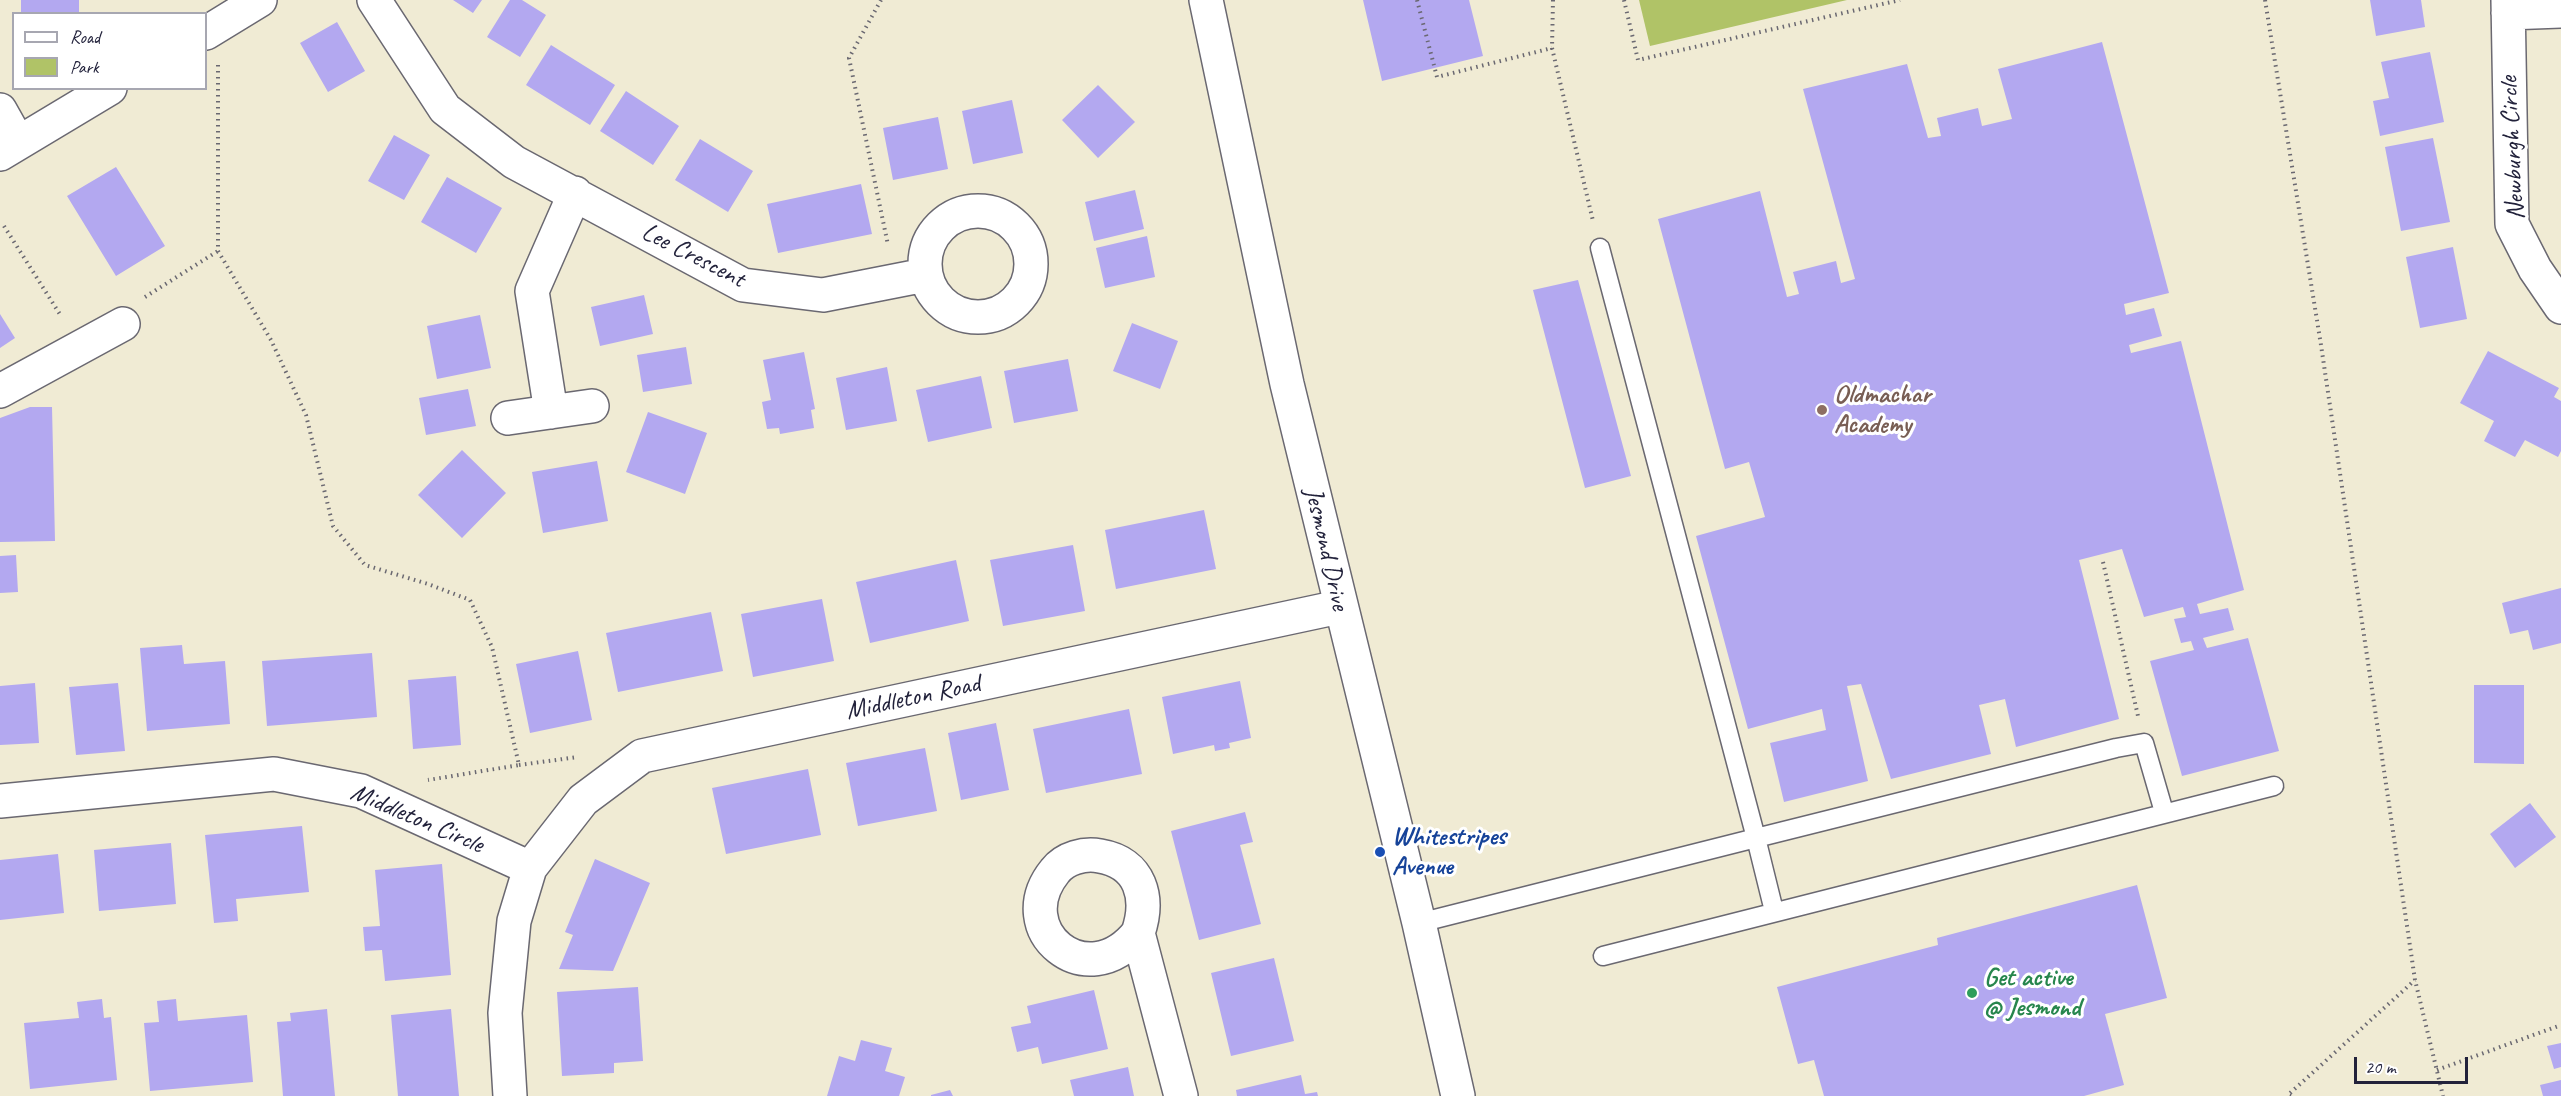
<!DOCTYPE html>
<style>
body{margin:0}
#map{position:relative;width:2561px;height:1096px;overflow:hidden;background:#f0ebd4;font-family:Caveat,sans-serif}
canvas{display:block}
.legend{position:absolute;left:12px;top:12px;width:195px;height:78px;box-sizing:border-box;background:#fff;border:2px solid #a7a7b1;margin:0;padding:8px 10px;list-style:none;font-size:18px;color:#22223b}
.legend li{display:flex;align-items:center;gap:12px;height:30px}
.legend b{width:30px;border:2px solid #a7a7b1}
.scale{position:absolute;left:2354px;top:1057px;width:114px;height:27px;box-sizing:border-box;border:3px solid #22223b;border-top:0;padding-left:8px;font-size:18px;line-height:21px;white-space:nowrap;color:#22223b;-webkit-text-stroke:4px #fff;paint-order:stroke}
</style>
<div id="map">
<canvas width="2561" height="1096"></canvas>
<ul class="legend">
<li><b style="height:8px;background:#fff"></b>Road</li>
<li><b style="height:16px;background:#b0c367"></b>Park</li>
</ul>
<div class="scale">20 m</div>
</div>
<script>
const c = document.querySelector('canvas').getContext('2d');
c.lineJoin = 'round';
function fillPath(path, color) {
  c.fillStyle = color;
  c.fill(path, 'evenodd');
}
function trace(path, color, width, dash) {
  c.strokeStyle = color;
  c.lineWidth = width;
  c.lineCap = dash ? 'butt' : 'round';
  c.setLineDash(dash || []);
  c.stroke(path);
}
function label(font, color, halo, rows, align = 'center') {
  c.font = font + ' Caveat,sans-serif';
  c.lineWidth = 6;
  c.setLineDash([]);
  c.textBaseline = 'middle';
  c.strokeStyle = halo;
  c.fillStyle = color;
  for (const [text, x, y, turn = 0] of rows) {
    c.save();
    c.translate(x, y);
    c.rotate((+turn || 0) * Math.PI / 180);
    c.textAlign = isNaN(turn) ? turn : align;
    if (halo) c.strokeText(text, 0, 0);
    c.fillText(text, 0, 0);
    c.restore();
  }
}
const green = new Path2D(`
 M1639 0H1847L1650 46Z`);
const building = new Path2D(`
 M21 0H79V14H21Z
 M453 0H482L473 13Z
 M510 0H522L546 15 520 57 487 37Z
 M1363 0H1469L1483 56 1382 81Z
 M2370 0H2421L2425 27 2376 36Z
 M337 22 365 71 328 92 300 43Z
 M2102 42 2169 293 2124 304 2126 315 2154 308 2162 336 2129 345 2131 353 2181 341 2244 590 2197 604 2200 614 2228 608 2234 630 2203 638 2207 648 2248 638 2279 751 2182 776 2150 661 2194 650 2191 641 2181 643 2174 619 2186 617 2183 607 2144 617 2122 549 2079 560 2119 719 2016 747 2005 699 1979 705 1991 754 1891 779 1861 684 1847 686 1868 781 1784 802 1770 743 1826 730 1822 709 1748 729 1696 536 1765 517 1749 462 1725 469 1658 219 1760 191 1787 297 1799 294 1793 272 1836 261 1841 283 1855 279 1803 89 1907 64 1928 138 1941 136 1937 118 1978 108 1982 126 2012 119 1998 69Z
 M551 45 615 85 590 125 526 85Z
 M2430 52 2444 122 2380 136 2373 101 2389 98 2381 62Z
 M1098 85 1135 122 1098 158 1062 120Z
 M626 91 679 126 653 165 600 131Z
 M1012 100 1023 153 973 164 962 111Z
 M938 117 948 169 893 180 883 128Z
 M394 135 430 155 404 200 368 181Z
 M2433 138 2450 222 2401 231 2385 147Z
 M700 139 753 171 728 212 675 180Z
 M116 167 165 246 116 276 67 196Z
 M447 177 502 208 476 253 421 222Z
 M861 184 872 234 778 253 767 204Z
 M1135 190 1144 229 1094 241 1085 202Z
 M1147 236 1155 277 1105 288 1096 248Z
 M2453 247 2467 319 2420 328 2406 257Z
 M1578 280 1631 476 1585 488 1533 290Z
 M644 295 653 334 600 346 591 307Z
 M0 314 15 338 0 348Z
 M480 315 491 368 437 379 427 326Z
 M1132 323 1178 341 1160 389 1113 371Z
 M686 347 692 384 643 392 637 355Z
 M2488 351 2559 388 2554 397 2561 401V451L2558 457 2525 440 2515 457 2484 441 2494 421 2460 403Z
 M804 352 815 409 811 410 814 428 780 434 779 428 767 429 762 402 771 400 763 360Z
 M1068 359 1078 411 1014 423 1004 371Z
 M887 367 897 421 846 430 836 378Z
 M981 376 992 428 928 442 916 390Z
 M468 389 476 426 426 435 419 398Z
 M30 407H52L55 541 0 542V418Z
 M648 412 707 433 685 494 626 472Z
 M462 450 506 493 462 538 418 495Z
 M597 461 608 521 543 533 532 472Z
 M1204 510 1216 569 1116 589 1105 530Z
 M1073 545 1085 611 1003 626 990 560Z
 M16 555 18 592 0 593V556Z
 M956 560 969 621 870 643 856 582Z
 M2561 588V643L2533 650 2528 630 2510 634 2502 603Z
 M822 599 834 661 753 677 741 614Z
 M711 612 723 671 618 692 606 633Z
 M182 645 184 664 225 661 230 724 147 731 140 648Z
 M578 651 592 720 530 733 516 664Z
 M372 653 377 717 267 726 262 661Z
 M456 676 461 745 413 749 408 680Z
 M1240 681 1251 738 1229 743 1230 748 1215 751 1214 745 1173 754 1162 697Z
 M35 683 39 743 0 745V686Z
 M118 683 125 751 76 755 69 687Z
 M2474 685H2524V764L2474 763Z
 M1129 709 1142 774 1046 793 1033 729Z
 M996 723 1009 790 961 800 948 733Z
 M925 748 937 811 858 826 846 763Z
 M808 769 821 835 726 854 712 788Z
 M2530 803 2556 837 2515 868 2490 834Z
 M1245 812 1253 842 1240 845 1261 924 1199 940 1171 831Z
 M302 826 309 892 236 899 238 921 214 923 205 835Z
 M171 843 176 904 99 911 94 850Z
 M58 854 64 913 0 920V860Z
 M595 859 650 883 613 971 559 969 573 935 565 932Z
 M442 864 451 975 385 981 382 950 365 951 363 927 380 926 375 870Z
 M2137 885 2167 998 2105 1014 2124 1085 2084 1096H1824L1814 1060 1798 1064 1777 987 1938 945 1937 938Z
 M1274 958 1294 1041 1231 1056 1211 973Z
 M638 987 643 1061 614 1063V1073L562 1076 557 992Z
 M1094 990 1108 1049 1042 1064 1038 1047 1017 1052 1011 1027 1031 1023 1027 1006Z
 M102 999 104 1018 111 1017 117 1080 30 1089 24 1023 79 1018 77 1002Z
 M176 999 178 1021 247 1015 253 1082 150 1091 144 1023 159 1022 157 1001Z
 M327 1009 335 1096H283L277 1022 291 1021 290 1013Z
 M451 1009 459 1096H398L391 1015Z
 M861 1040 892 1048 885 1071 905 1077 899 1096H827L839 1056 855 1061Z
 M2561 1043V1067L2554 1069 2547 1046Z
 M1128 1067 1134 1096H1074L1070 1080Z
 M1301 1075 1305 1094 1317 1092 1318 1096H1237L1236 1090Z
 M2561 1080V1096H2543L2540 1085Z
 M950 1090 953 1096H931V1095Z`);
const path = new Path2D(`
 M881 0 849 58 888 245
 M1417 0 1437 77 1552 48
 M1553 0 1552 48 1593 221
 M1624 0 1638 60 1900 0
 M2265 0 2321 345 2415 980 2443 1096
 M218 65V251L271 340 306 415 333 526 365 565 428 584 470 600 492 647 519 765 428 780
 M4 226 61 316
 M145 297 218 251
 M2103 562 2138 716
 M519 765 578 757
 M2437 1070 2561 1025
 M2291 1096 2288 1095 2415 980`);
const lane = new Path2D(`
 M1774 911 1756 838 2116 748 2144 743 2164 812
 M1419 923 1756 838 1600 248
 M1603 956 2274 786`);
const street = new Path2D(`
 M374 0 445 109 514 162 743 285 823 295 925 275
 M2508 0 2512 224 2535 269 2561 307
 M2508 13 2561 11
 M206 33 260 0
 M0 110 18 142
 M0 154 110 88
 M925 264a53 53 0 1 1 106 0a53 53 0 1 1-106 0Z
 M0 391 123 324
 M551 412 532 291 575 193
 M508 418 592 406
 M0 801 274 774 361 791 530 868 514 921 505 1013 510 1096
 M530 868 583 800 642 756 1339 607
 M1138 933C1087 997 1007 930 1055 871 1065 858 1084 853 1100 856 1141 863 1150 898 1138 933L1181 1096`);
const secondary = new Path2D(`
 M1206 0 1287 384 1419 923 1458 1096`);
const markers = [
 [1822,410,6,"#8d6e63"],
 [1380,852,6,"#1a4fb4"],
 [1972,993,6,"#2e9e5b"]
];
const streetNames = [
 ["Newburgh Circle",2513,148,-93],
 ["Lee Crescent",693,256,27],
 ["Jesmond Drive",1326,549,77],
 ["Middleton Road",913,698,-12],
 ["Middleton Circle",417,819,23]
];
const educationNames = [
 ["Oldmachar",1834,395],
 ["Academy",1834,425]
];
const transitNames = [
 ["Whitestripes",1392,837],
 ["Avenue",1392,867]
];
const leisureNames = [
 ["Get active",1984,978],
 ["@ Jesmond",1984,1008]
];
fillPath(green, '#b0c367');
fillPath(building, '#b3a8f0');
trace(lane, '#6a6871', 21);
trace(street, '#6a6871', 36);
trace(secondary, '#6a6871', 36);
trace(path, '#6a6871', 4, [1.5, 4.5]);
trace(lane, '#fff', 18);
trace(street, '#fff', 33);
trace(secondary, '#fff', 33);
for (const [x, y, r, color] of markers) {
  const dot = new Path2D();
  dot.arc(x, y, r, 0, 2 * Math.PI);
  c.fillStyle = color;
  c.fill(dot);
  trace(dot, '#fff', 2);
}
label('26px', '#22223b', '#fff', streetNames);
label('bold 26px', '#785e54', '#fff', educationNames, 'left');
label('bold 26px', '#164399', '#fff', transitNames, 'left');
label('bold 26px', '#27864d', '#fff', leisureNames, 'left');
</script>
